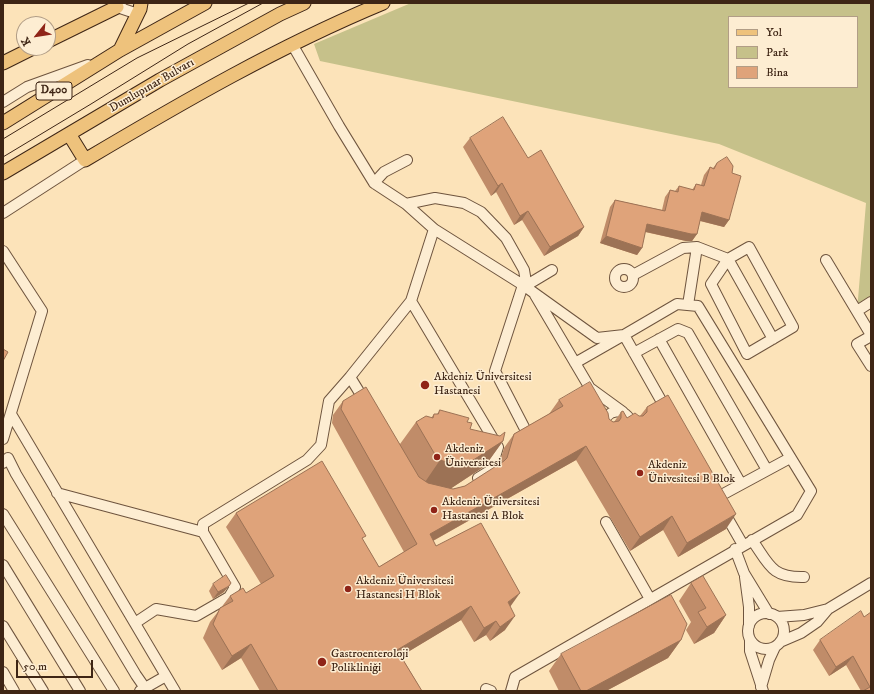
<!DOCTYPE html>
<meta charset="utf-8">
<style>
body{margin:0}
#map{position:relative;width:874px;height:694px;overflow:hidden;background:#fce3b9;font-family:"IM FELL DW Pica",serif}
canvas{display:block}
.frame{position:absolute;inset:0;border:4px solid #3e2515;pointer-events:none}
.legend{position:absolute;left:728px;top:16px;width:130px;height:72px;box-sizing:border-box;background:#fdedd2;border:1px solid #b19d86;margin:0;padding:5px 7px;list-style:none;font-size:12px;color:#3e2515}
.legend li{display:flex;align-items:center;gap:8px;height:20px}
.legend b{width:20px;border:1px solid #b19d86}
.north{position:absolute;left:16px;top:16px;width:40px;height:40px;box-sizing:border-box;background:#fdedd2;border:1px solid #b19d86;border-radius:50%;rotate:240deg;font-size:11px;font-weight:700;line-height:16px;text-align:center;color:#3e2515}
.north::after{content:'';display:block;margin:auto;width:14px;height:18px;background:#8f2418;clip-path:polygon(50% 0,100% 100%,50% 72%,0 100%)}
.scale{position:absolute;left:16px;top:660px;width:77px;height:18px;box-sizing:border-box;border:2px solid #3e2515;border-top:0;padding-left:5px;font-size:12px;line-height:14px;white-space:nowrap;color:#3e2515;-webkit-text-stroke:3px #fdedd2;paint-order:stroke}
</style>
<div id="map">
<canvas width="874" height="694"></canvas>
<div class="frame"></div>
<ul class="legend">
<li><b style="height:5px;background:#eec27c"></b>Yol</li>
<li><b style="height:11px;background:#c6c18a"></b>Park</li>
<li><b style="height:11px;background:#dfa37a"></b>Bina</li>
</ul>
<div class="north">K</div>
<div class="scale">50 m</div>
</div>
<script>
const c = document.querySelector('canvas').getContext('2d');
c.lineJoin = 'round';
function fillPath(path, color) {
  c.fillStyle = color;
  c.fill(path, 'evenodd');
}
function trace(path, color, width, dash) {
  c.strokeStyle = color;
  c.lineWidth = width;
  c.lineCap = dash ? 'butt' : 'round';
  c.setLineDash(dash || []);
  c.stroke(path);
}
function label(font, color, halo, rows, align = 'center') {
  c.font = font + ' "IM FELL DW Pica",serif';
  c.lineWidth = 3;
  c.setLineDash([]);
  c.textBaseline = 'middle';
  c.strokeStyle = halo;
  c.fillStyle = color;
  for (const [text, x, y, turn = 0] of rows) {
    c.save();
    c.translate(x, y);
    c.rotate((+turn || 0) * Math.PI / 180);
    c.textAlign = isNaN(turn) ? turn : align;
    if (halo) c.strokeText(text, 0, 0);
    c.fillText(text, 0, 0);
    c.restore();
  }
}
const green = new Path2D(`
 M411 3H871V302L857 311 866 203 719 144 320 61 314 44ZM729 17H857V87H729Z`);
const minor = new Path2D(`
 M121 3 117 7 138 14
 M292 44 339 126 374 183 406 204 434 229 523 285 597 338 624 335 677 304 698 306 811 491 797 515 515 677 511 691
 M3 102 27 87 88 65
 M374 183 384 172 407 160
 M406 204 435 198 464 203 481 212 506 238 524 270 527 288
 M3 213 85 160
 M697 247 728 259 773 339
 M749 247 793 327 747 354 711 284 728 259Z
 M3 251 42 311 3 439
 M826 260 871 335
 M615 278a9 9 0 1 1 18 0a9 9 0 1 1-18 0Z
 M633 275 683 248 697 247 688 305
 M523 285 495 371 525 429
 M527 285 552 270
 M535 295 594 395
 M411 301 434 229
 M857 311 871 302
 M871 336 857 344 871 366
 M659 339 741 484
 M634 353 678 329 688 333 767 470
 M575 363 624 335 667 411
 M350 377 366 403
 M590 388 623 412
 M11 414 175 691
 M604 427C603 408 628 406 631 424
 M3 463 8 458 16 474 136 675 145 688 140 691
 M57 493 203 532 235 587 229 597 196 616 156 609 135 623
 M716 498 790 458
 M724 512 743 545
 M3 514 114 691
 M606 522 650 599
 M203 532V524L307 460 321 445 329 401 350 377 411 301 498 447 491 470 478 478
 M752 540C769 564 771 578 804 577
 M735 549 744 573 769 614
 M3 565 80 691
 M745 577 749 607V626
 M748 631a18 18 0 1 1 36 0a18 18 0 1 1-36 0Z
 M777 617 804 615 828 609 871 583
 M3 626 43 691
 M750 640V651L763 691
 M780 642 801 633 817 622 828 609
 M3 672 14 691
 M761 687 769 660 775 647
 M145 688 166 676
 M486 691V689L491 691`);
const major = new Path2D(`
 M48 41 117 7
 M120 50 140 9 141 3
 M3 63 33 48
 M3 123 120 50 205 3
 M69 134 85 160C181 103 279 46 383 3
 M3 173 160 80 280 14 304 3`);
const tram = new Path2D(`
 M3 139 137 58 249 3
 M3 157 91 104 188 44 263 3`);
const wall = new Path2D(`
 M470 138 528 158 584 227 578 236 544 256 522 220 514 225 496 192 491 196 463 147Z
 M717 163 732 173 729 220 724 227 700 221 697 234 692 241H686L645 232 642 248 637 255 600 243 610 207 615 200 662 210 665 197 670 190 675 191 679 186 692 190 696 184 701 185 704 175 710 167 713 168Z
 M559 400 609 419 613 422H614L621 412 627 418 640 416 647 407 726 529 678 557 663 530 630 551 576 460 433 541 436 546 510 607 505 630 490 641 486 635 474 642 461 620 401 656 422 691H260L241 658 222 670 203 638 210 622 230 596 246 593 261 584 226 527 236 513 363 540 379 567 404 552 332 423 333 415 343 401 400 444 416 422 431 418 434 414H437L440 410 467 422 470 429 503 441 485 466 450 489H453L465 486 499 465 504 448 514 434 549 414Z
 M691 583 726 615 714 633 694 644 686 630 691 622 679 601Z
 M213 584 224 592 213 599 209 591Z
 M864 617 871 691H861L846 665 829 676 813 650 820 640Z
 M681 640 668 658 606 691H559L549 671 561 654Z`);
const shadedWall = new Path2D(`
 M502 183 496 192 491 196 498 186Z
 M528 211 522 220 514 225 520 216Z
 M702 212 729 220 724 227 697 220Z
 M647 224 697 234 692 241H686L642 231Z
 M584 227 578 236 544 256 550 247Z
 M606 236 642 248 637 255 600 243Z
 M503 441 485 466 450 489 423 485 440 460Z
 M586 446 576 460 420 548 430 534Z
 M736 514 726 529 678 557 687 543Z
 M672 516 663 530 630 551 640 537Z
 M229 586 224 592 213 599 218 592Z
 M520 593 510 607 508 602Z
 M471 606 461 620 388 664 397 650Z
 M726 615 714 633 694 644 707 627Z
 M515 616 505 630 490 641 500 627Z
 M496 621 486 635 474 642 484 628Z
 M681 640 668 658 606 691H586Z
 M251 644 241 658 222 670 232 656Z
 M853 656 846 665 829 676 836 667Z`);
const building = new Path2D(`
 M503 117 528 158 541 150 584 227 550 247 528 211 520 216 502 183 498 186 470 138Z
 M727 157 733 166 732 173 741 176 729 220 702 212 697 234H691L647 224 642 248 606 236 615 200 665 211 670 190 678 192 679 186 694 190 696 184 704 186 710 167 714 169 717 163Z
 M3 349 8 352 3 361Z
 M590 382 608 413 609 419 613 422 619 421 621 418V412L623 411 627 418 635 413 639 416H643L647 412V407L668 395 736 514 687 543 672 516 640 537 586 446 430 534 436 546 481 523 520 593 508 602 515 616 500 627 496 621 484 628 471 606 397 650 422 691H278L251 644 232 656 213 624 220 608 233 601 230 596 243 588 246 593 274 576 236 513 322 461 366 536 362 538 379 567 417 544 341 409 343 401 366 387 419 477 428 483 453 489 465 486 504 461 507 458 514 434 563 406 559 400Z
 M440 410 469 418 467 422 472 423 470 429 500 436 505 432 503 441 467 464 460 466 440 460 437 458 416 422 426 416 433 418 434 414H438Z
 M226 575 231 583 229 586 218 592 213 584Z
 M703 576 726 615 707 627 698 612 706 608 691 583Z
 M671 595 687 624 681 640 586 691H581L561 654Z
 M861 611 864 617 871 612V691H863L870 687 853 656 836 667 820 640Z`);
const markers = [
 [425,385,5,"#8f2418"],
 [437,457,4,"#8f2418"],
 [640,473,4,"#8f2418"],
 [434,510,4,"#8f2418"],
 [348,589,4,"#8f2418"],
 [322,662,5,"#8f2418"]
];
const shields = [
 [54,91,36]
];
const shieldNames = [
 ["D400",54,91]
];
const streetNames = [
 ["Dumlupınar Bulvarı",152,86,-30]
];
const poiNames = [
 ["Akdeniz Üniversitesi",434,378],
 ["Hastanesi",434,392],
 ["Akdeniz",445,450],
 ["Üniversitesi",445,464],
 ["Akdeniz",648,466],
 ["Ünivesitesi B Blok",648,480],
 ["Akdeniz Üniversitesi",442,503],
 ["Hastanesi A Blok",442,517],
 ["Akdeniz Üniversitesi",356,582],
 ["Hastanesi H Blok",356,596],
 ["Gastroenteroloji",331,655],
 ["Polikliniği",331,669]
];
fillPath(green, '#c6c18a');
trace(minor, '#6e543e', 12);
trace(major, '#3e2515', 15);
trace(minor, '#fdedd2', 10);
trace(major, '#eec27c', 13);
trace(tram, '#3e2515', 1);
fillPath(wall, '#c08c69');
fillPath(shadedWall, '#9c7255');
fillPath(building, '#dfa37a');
trace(building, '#9c7255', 1);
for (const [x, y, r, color] of markers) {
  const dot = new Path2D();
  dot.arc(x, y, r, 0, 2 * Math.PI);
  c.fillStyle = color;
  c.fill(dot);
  trace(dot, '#fdedd2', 1.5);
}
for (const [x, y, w] of shields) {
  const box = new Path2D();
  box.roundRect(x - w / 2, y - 9, w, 18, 3);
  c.fillStyle = '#fdedd2';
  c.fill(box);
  trace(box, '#3e2515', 1);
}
label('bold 11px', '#3e2515', null, shieldNames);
label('12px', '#3e2515', '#fdedd2', streetNames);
label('12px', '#3e2515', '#fdedd2', poiNames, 'left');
</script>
